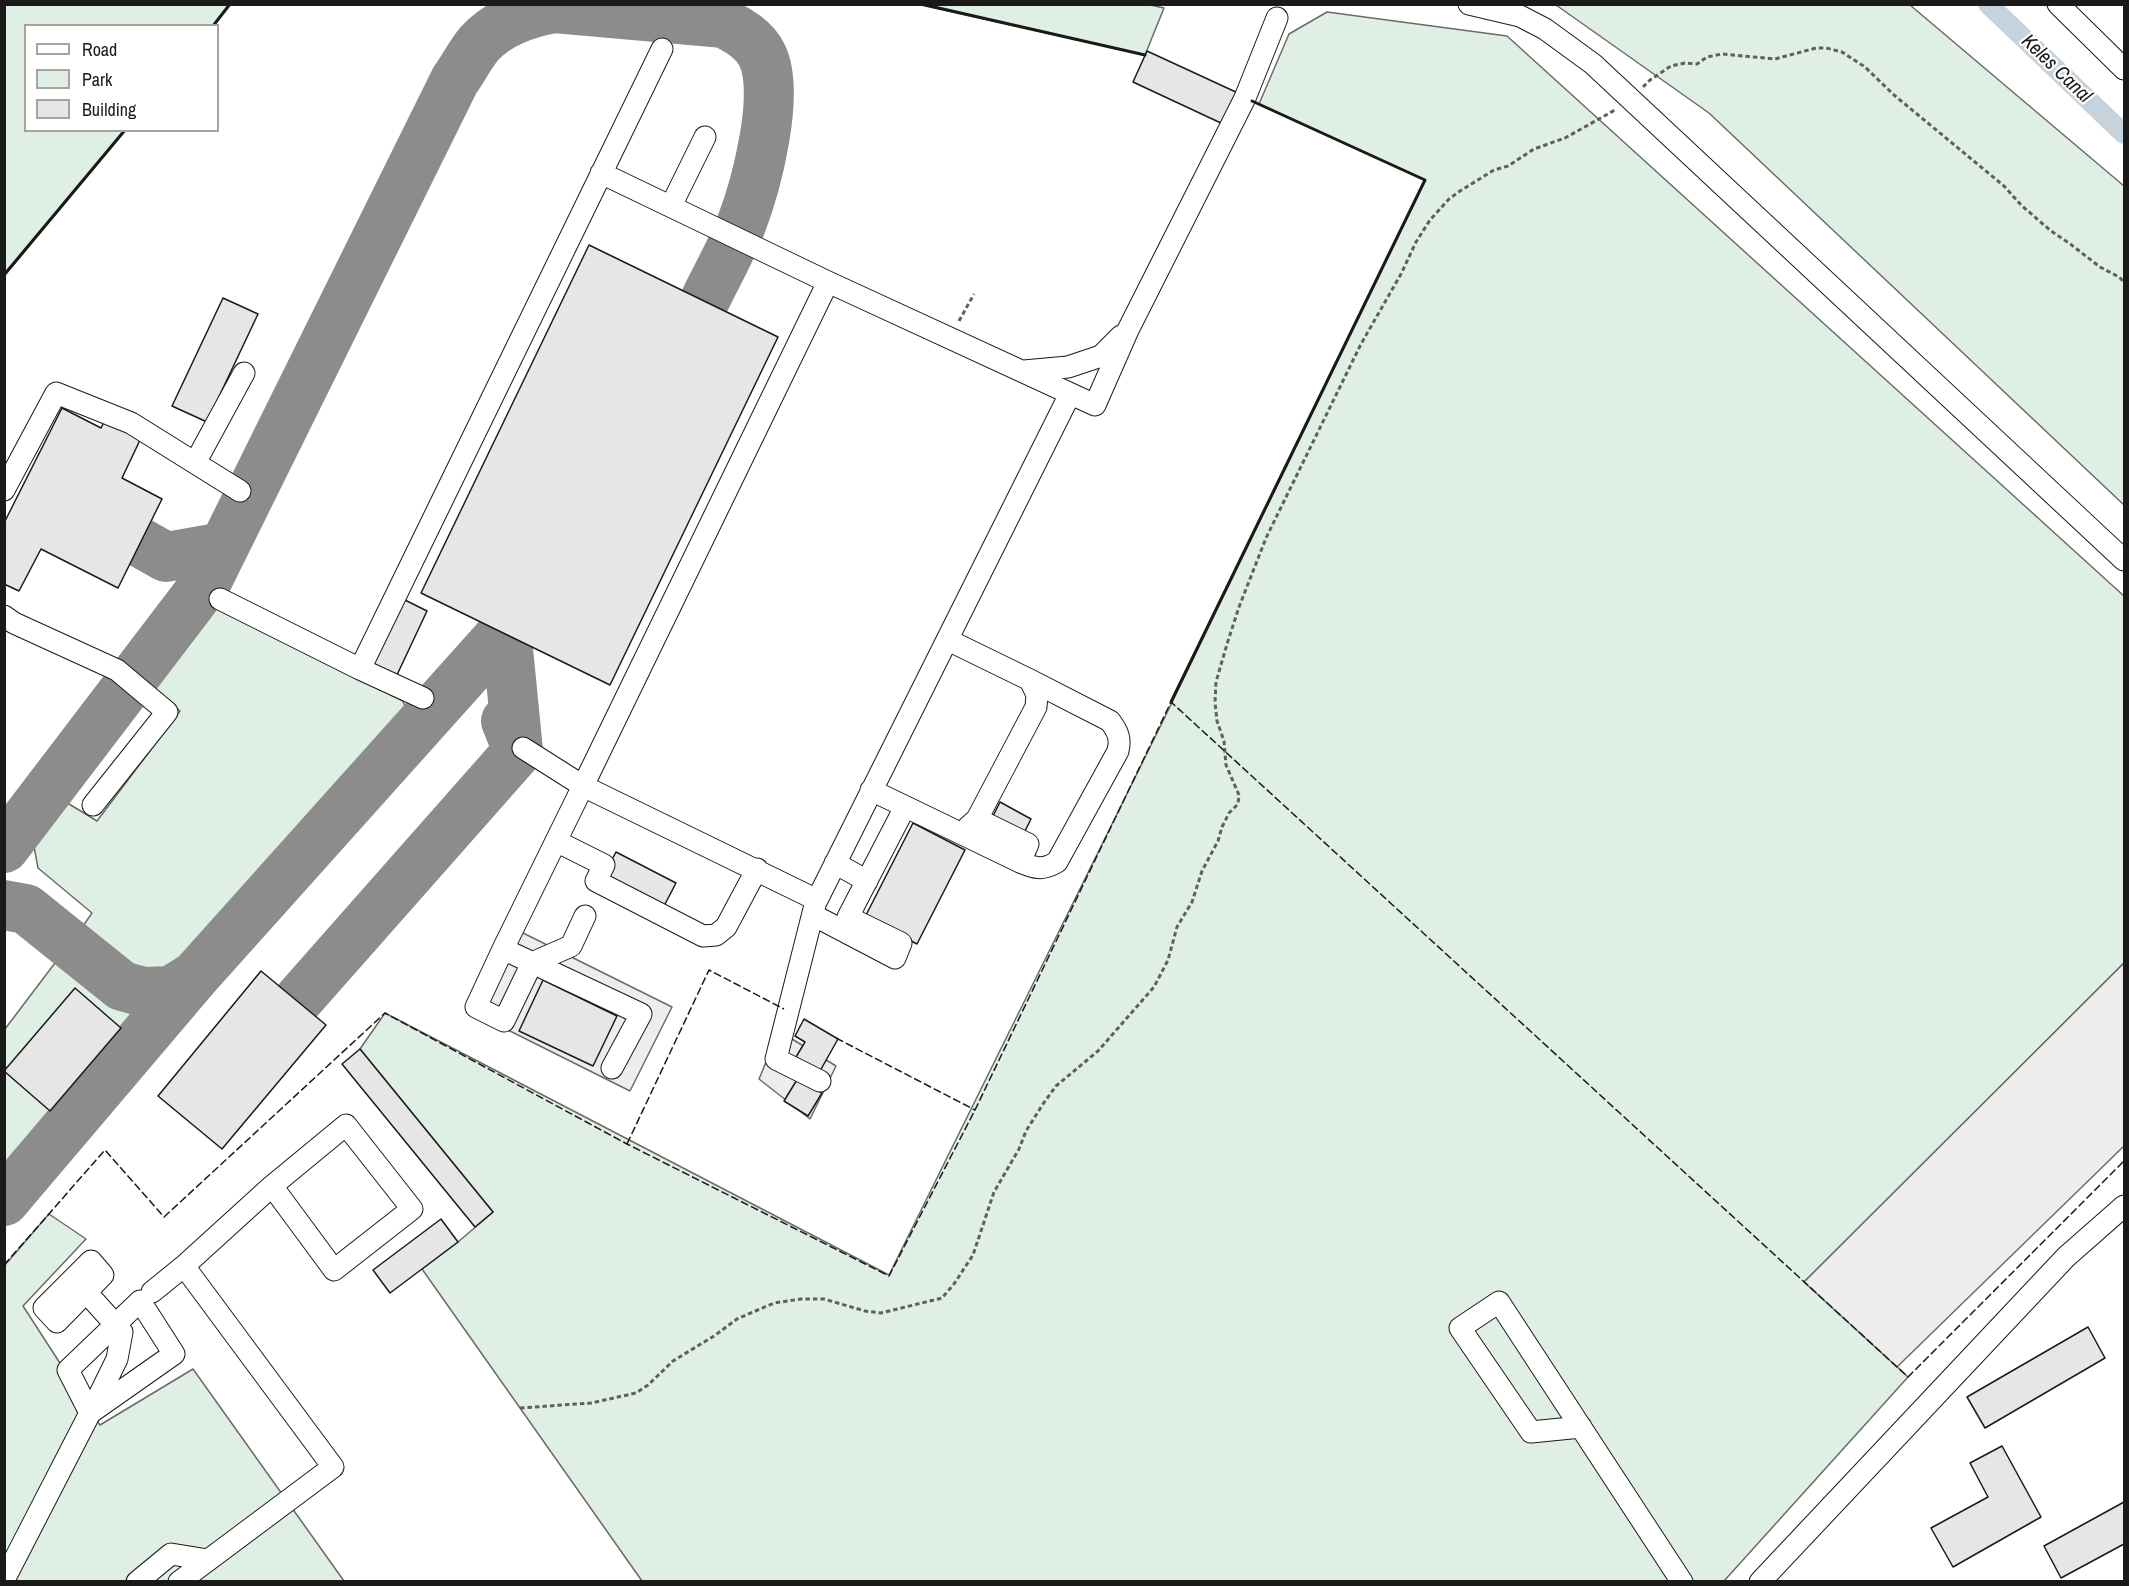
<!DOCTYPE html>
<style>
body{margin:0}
#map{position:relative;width:2129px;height:1586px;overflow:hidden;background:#fff;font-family:"Archivo Narrow",sans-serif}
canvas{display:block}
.frame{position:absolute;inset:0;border:6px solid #1a1a1a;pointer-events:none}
.legend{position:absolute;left:24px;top:24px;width:195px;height:108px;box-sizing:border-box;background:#fff;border:2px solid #a3a3a3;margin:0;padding:8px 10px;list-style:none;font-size:18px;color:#1a1a1a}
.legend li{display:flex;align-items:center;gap:12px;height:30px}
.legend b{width:30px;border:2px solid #a3a3a3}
</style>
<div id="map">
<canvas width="2129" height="1586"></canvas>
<div class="frame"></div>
<ul class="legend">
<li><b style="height:8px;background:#fff"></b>Road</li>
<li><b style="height:16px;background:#e0efe3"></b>Park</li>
<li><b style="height:16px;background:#e6e6e6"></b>Building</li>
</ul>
</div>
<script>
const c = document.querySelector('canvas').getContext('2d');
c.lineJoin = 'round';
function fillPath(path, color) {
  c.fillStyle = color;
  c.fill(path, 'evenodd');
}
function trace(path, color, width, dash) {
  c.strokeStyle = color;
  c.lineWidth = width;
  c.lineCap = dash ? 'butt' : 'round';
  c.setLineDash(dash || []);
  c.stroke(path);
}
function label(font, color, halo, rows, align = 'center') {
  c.font = font + ' "Archivo Narrow",sans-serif';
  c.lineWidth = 4.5;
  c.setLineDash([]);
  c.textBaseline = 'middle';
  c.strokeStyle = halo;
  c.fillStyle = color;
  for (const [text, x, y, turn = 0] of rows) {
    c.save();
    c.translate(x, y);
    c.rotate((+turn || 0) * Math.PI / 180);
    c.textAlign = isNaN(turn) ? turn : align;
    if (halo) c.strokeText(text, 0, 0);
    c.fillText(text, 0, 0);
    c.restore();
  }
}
const green = new Path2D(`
 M5 4 230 5 213 25 26 26V130L125 131 5 275Z
 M1146 4 1164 8 1145 55 921 5Z
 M1556 5H1910L2124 186V505L1709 113Z
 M1327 12 1507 36 2124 596V963L1805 1281 1908 1377 1724 1581H642L422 1269 458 1242 493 1212 360 1049 385 1013 889 1275 1161 725 1425 180 1259 104 1289 34Z
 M205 603 403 701 410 720 192 963 189 959 180 970 174 965 163 977 159 973 151 980 142 972 138 976 124 965 121 969 87 941 91 934 83 926 92 913 38 868 31 830 51 806 69 804 97 821 180 711 151 688 149 672Z
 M58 959 72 960 145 1020 5 1188V1029Z
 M49 1214 86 1239 23 1306 100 1425 193 1369 344 1581 5 1582V1265Z`);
const parking = new Path2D(`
 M511 927 672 1007 630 1091 470 1011Z
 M2124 963V1146L1897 1367 1804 1282Z
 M779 1031 836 1066 810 1119 759 1079Z`);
const canal = new Path2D(`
 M1988 4 2124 134`);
const taxiway = new Path2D(`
 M134 539 166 557 223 547
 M4 848 206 583 455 80C463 69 470 55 479 44 499 22 527 13 555 8L724 23C739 31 754 39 762 55 781 93 756 186 741 225 731 251 717 275 705 300
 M4 905 26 909 122 986 144 992 171 991 195 976
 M299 999 518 751 506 721
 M4 1201 195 976 506 629 518 751`);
const building = new Path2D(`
 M1147 51 1238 93 1223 124 1133 82Z
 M589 245 778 337 610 685 421 593Z
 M223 298 258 314 207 422 172 406Z
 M62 408 101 428 105 420 141 438 122 478 162 499 118 588 41 549 19 591 4 584V523Z
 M401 598 427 611 396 677 370 664Z
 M1000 802 1031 819 1024 833 993 816Z
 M913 823 965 850 917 944 865 917Z
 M616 852 676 883 664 906 604 875Z
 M261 971 326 1025 222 1149 158 1096Z
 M543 980 617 1016 593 1066 519 1031Z
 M75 988 121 1028 50 1111 4 1071Z
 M804 1019 838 1039 820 1071 796 1057 805 1042 795 1036Z
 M360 1049 493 1212 475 1227 342 1064Z
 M798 1078 822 1093 808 1116 784 1101Z
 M441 1219 458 1242 390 1293 373 1270Z
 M2088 1327 2105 1358 1985 1428 1967 1397Z
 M2002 1446 2041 1517 1953 1567 1931 1528 1988 1497 1970 1463Z
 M2124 1502V1544L2061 1578 2044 1546Z`);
const path = new Path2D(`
 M1643 87 1650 80 1671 66 1685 63 1697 64 1707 57 1722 54 1775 59 1816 48H1826L1842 52 1865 67 1894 95 2004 186 2021 205 2051 231 2069 243 2100 267 2119 277 2124 282
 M959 321 974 294
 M520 1408 591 1403 636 1393 648 1385 673 1361 714 1336 737 1319 774 1303 801 1299H824L865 1311 881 1313 942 1298 954 1284 973 1255 994 1192 1019 1149 1026 1131 1043 1104 1056 1086 1098 1051 1154 987 1168 960 1177 927 1192 902 1202 871 1218 841 1222 827 1229 813 1238 804 1239 795 1226 765 1224 741 1217 721 1215 702 1216 682 1227 644 1239 607 1266 538 1361 344 1401 274 1416 242 1430 220 1449 199 1460 191 1494 170 1508 166 1534 149 1565 138 1615 110`);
const minor = new Path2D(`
 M1469 4 1520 16 1545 29 1593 64 2124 560
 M2058 4 2124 69
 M601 173 828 282 1095 405 1128 330 1245 98 1277 18
 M671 206 705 137
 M828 282 583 786 817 900 1070 394
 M1024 371 1068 367 1101 356 1121 336
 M195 463 244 373
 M4 490 56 393 131 423 240 491
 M220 599 360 669 662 49
 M4 616 14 623 117 670 167 712 93 805
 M948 640 1030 680 1110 721C1118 732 1121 738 1118 751L1057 862C1042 871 1035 868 1020 862
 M360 669 423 698
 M871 790 1020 862 1028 844 977 819
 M968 827 977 819 1036 707 1037 695 1030 680
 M556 841 604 865 596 881 703 936 716 935 726 927 757 869
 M835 863 867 881
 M816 901 776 1059 820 1081
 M813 915 895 958 901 943 848 917 905 807
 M585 916 571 946 532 963 504 1021 476 1007 503 949 641 1014 612 1068
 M503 949 583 786 523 748
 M346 1125 412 1209 334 1270 272 1186Z
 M91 1261 103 1275 57 1322 44 1308Z
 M184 1266 272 1186
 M86 1292 122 1332 117 1359 91 1412
 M152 1292 184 1266 333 1467 179 1582
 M1581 1427 1531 1432 1460 1328 1499 1302 1682 1582
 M4 1580 90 1413 174 1354 140 1301 68 1370 90 1413
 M137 1582 171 1554 208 1560
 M1760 1582 2066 1257 2124 1206`);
const fence = new Path2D(`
 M836 1038 975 1110
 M627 1144 709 970 784 1009
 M4 1265 105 1150 164 1217 385 1013 627 1144 889 1276 975 1110 1171 702 1908 1377 2124 1161`);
const wall = new Path2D(`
 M921 4 1145 55
 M213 26 230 4
 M4 275 125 130
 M1171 702 1425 180 1252 101`);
const waterNames = [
 ["Keles Canal",2056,69,44]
];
fillPath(green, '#e0efe3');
trace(green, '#6a6a6a', 1.5);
fillPath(parking, '#ededed');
trace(parking, '#6a6a6a', 1.5);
trace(canal, '#c6d2dc', 20);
trace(taxiway, '#8c8c8c', 50);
fillPath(building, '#e6e6e6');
trace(building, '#1a1a1a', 1.5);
trace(minor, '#1a1a1a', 23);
trace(path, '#5f5f5f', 3, [4.5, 3]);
trace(minor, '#fff', 21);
trace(fence, '#1a1a1a', 1.5, [8, 3]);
trace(wall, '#1a1a1a', 3);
label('italic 20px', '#1a1a1a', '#fff', waterNames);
</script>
